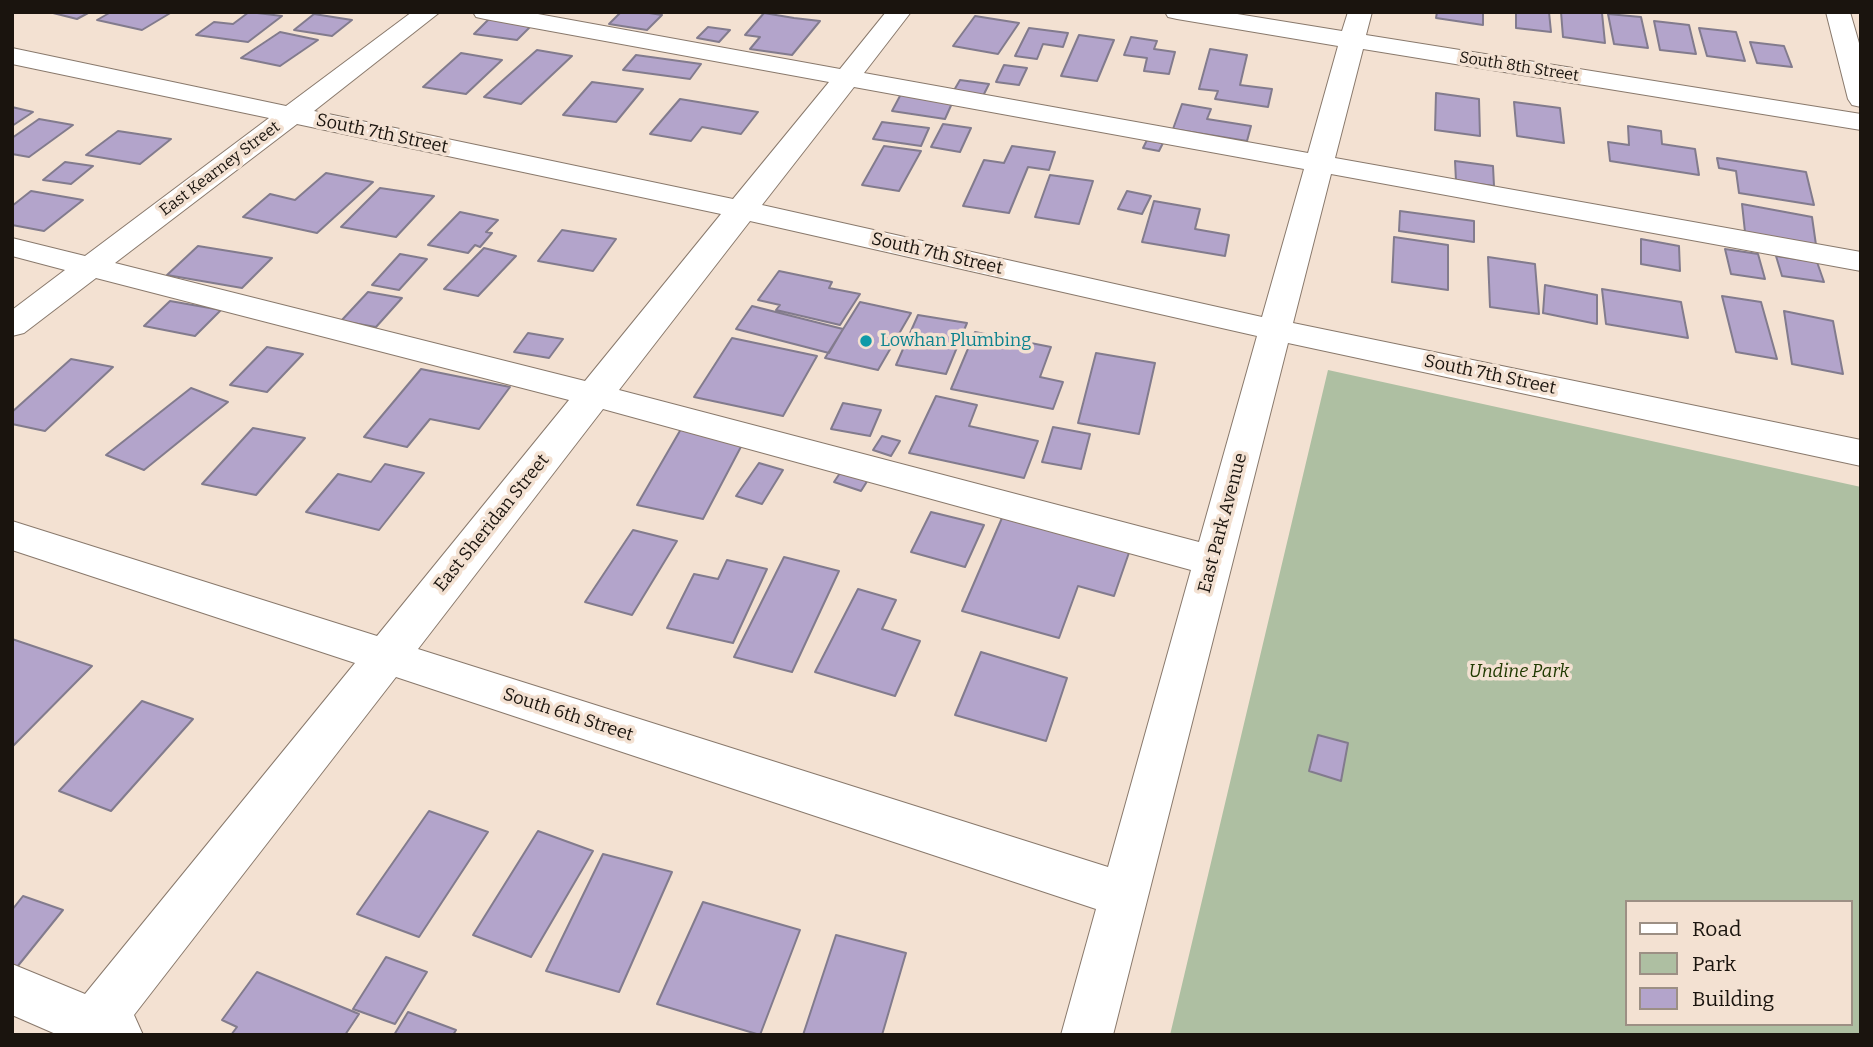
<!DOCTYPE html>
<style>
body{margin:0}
#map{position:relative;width:1873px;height:1047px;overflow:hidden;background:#f3e1d2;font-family:Bitter,serif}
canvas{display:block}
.frame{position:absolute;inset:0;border:14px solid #1a140e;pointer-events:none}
.legend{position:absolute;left:1625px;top:900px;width:228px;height:126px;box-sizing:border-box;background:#f3e1d2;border:2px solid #9c8f84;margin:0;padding:9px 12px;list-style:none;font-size:21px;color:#1a140e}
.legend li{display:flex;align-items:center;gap:14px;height:35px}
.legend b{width:35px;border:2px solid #9c8f84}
</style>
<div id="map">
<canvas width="1873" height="1047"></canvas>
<div class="frame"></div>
<ul class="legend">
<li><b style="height:9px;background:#fff"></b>Road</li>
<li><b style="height:19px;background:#aebfa2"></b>Park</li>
<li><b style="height:19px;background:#b3a4cb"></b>Building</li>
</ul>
</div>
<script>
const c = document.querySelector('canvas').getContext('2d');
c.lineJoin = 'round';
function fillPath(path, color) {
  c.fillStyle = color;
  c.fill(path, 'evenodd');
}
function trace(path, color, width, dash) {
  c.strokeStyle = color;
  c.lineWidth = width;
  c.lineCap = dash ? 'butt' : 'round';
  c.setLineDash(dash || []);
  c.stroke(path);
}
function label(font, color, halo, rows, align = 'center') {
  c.font = font + ' Bitter,serif';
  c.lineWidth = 7;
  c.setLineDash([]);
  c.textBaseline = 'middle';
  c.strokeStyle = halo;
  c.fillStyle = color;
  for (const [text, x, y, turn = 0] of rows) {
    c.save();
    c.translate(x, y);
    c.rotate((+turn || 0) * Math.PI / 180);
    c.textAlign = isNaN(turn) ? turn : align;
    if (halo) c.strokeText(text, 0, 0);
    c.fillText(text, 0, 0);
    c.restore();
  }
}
const green = new Path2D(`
 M1328 370 1861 487V1035H1170ZM1626 902H1850V1024H1626Z`);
const building = new Path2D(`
 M49 12H90L77 19Z
 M111 12H172L142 30 97 20Z
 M249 12 282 16 248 42 196 35 214 22 233 24Z
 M621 12H643L662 15 647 30 609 24Z
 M1437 12H1483V25L1436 18Z
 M1516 12H1549L1551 32 1516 28Z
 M1561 12 1602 13 1605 43 1563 37Z
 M764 13 794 18 820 21 792 55 750 49 760 37 745 35Z
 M314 14 352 20 332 36 294 30Z
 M1608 14 1641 17 1648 48 1614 44Z
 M975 16 1019 23 998 54 953 46Z
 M490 18 533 24 517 40 474 34Z
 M1654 21 1689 25 1696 54 1660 50Z
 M708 27 730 30 719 42 697 38Z
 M1029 28 1068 33 1063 47 1043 44 1037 59 1015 56Z
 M1699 28 1736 32 1745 61 1707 56Z
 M280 32 318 40 280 66 241 58Z
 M1079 35 1114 40 1097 81 1061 76Z
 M1131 37 1157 41 1154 49 1175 52 1169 74 1144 71 1147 58 1124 55Z
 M1750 42 1784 46 1792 67 1757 63Z
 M1210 49 1247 55 1240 85 1272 89 1268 107 1215 99 1218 91 1199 89Z
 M537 50 572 56 521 104 484 97Z
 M461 53 502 60 466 94 423 87Z
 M636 55 701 64 690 79 623 70Z
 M1004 65 1027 68 1019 85 996 82Z
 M960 80 989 84 983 96 953 92Z
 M592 82 643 89 616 122 563 115Z
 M1436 93 1479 99 1480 136 1435 130Z
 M901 94 953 101 945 119 892 111Z
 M680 99 758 112 741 134 702 127 691 141 650 134Z
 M1514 102 1560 108 1564 143 1517 136Z
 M1182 104 1211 109 1207 119 1251 126 1247 141 1173 129Z
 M12 107 33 112 12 126Z
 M39 119 73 125 29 157 12 154V138Z
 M882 122 929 128 921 146 873 139Z
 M943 124 971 128 960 152 931 147Z
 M1628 126 1661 131 1662 144 1695 149 1699 175 1610 161 1608 142 1629 145Z
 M118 131 171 139 140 164 86 155Z
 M1147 140 1163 143 1159 151 1143 148Z
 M884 146 921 151 899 191 862 185Z
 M1012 146 1055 152 1049 170 1028 167 1009 213 963 206 984 160 1004 163Z
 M1717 158 1806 172 1814 205 1739 193 1736 171 1719 168Z
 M1455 161 1493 166 1494 186 1456 181Z
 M65 162 93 166 71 184 43 180Z
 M326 173 373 182 317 233 243 217 270 194 295 200Z
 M1050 175 1093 181 1079 224 1035 217Z
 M380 188 434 196 396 237 341 227Z
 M31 191 83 200 44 231 12 225V206Z
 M1127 191 1151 196 1142 214 1118 209Z
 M1154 201 1200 209 1195 229 1229 235 1225 256 1142 242Z
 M1742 204 1812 217 1816 245 1745 232Z
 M1400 211 1474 221V242L1399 231Z
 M460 212 498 220 486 232 492 233 480 247 475 245 468 253 428 245Z
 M562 230 616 239 593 271 538 261Z
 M1394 237 1448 245V290L1392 282Z
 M1641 239 1679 246 1680 271 1641 264Z
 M198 246 272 258 242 288 167 275Z
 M484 248 516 256 478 296 444 289Z
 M1725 249 1758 254 1765 279 1731 274Z
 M400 254 427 259 399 290 372 285Z
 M1776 256 1817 262 1824 282 1782 276Z
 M1488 257 1535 264 1539 314 1490 307Z
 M779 271 832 282 829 288 860 294 840 325 776 310 780 305 758 300Z
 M1545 285 1597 295V324L1543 313Z
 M1602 289 1681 302 1688 338 1606 324Z
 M368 292 402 298 376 327 341 321Z
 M1722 296 1761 302 1777 359 1736 352Z
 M170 301 221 310 195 336 144 326Z
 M860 302 911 313 878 370 825 358Z
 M752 306 843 329 829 353 736 329Z
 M1784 311 1833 321 1843 374 1792 364Z
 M918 315 967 323 946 374 896 365Z
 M975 332 1051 347 1040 377 1063 382 1053 409 951 389Z
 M528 333 563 339 549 358 514 352Z
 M732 338 817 356 783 416 694 397Z
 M267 347 303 354 267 392 230 385Z
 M1096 353 1155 363 1139 434 1078 423Z
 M71 359 113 367 45 431 12 424V412Z
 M421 369 510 387 479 429 430 419 407 447 364 437Z
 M191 388 228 402 144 470 106 455Z
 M936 396 977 405 969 426 1038 441 1024 478 909 453Z
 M843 403 881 410 870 436 831 429Z
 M1053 427 1090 434 1081 469 1042 462Z
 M253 428 305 438 256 495 202 484Z
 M681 429 744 441 703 519 637 505Z
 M882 436 900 441 891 456 873 450Z
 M759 463 783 470 762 504 736 496Z
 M385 464 424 473 379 530 306 512 338 474 371 482Z
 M844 467 871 475 861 491 834 482Z
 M1005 511 1132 544 1114 596 1078 586 1059 638 962 611Z
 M931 512 984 525 965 567 911 552Z
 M633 530 677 541 632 615 585 602Z
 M784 557 839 571 792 672 734 657Z
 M727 560 767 569 733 643 667 628 694 574 718 579Z
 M858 589 896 600 882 629 920 641 895 696 815 672Z
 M12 639 92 666 12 747Z
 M981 652 1067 678 1046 741 955 715Z
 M142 701 193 719 111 811 59 791Z
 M1318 735 1348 743 1341 781 1309 771Z
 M429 811 488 832 419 937 357 914Z
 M538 831 593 851 531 957 473 935Z
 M603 854 672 872 619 992 546 971Z
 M23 896 63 910 17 967 12 966V910Z
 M703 902 800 930 760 1035 657 1004Z
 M836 935 906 953 882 1035H803Z
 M386 957 427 972 395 1024 353 1009Z
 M257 972 359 1014 345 1035H231L237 1027 222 1020Z
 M408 1012 456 1030 453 1035H394Z`);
const minor = new Path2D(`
 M412 12H440L314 111 733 199 829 82 485 19 476 17 473 12H527L840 69 886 12H911L864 73 1308 153 1338 46 1177 19 1168 17 1165 12H1225L1342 31 1348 12H1372L1366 35 1861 114V130L1363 49 1335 158 1861 252V271L1331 174 1293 323 1861 440V466L1288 343 1113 1035H1061L1096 909 396 677 134 1015 143 1035H58L12 1015V964L85 994 355 663 12 550V521L377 636 569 400 96 278 24 333 12 336V310L65 270 12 256V238L85 256 269 118 12 64V48L286 106ZM854 87 1304 169 1262 317 762 205ZM297 124 721 214 585 381 115 263ZM750 221 1257 336 1199 542 619 390ZM603 409 1191 570 1108 867 418 649Z
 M1826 12H1850L1861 50V107L1852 105 1848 99Z`);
const markers = [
 [866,341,7,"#0f9aa8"]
];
const farStreetnames = [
 ["South 8th Street",1519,67,9],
 ["East Kearney Street",220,169,-37]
];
const streetNames = [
 ["South 7th Street",382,134,12],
 ["South 7th Street",937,254,13],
 ["South 7th Street",1490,375,12],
 ["East Sheridan Street",492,523,-51],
 ["East Park Avenue",1223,523,-75],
 ["South 6th Street",568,715,18]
];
const cultureNames = [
 ["Lowhan Plumbing",880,341]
];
const parkNames = [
 ["Undine Park",1519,672]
];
fillPath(green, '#aebfa2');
fillPath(building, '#b3a4cb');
trace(building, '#827b8d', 2);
trace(minor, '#89796c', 2);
fillPath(minor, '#fff');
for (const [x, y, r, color] of markers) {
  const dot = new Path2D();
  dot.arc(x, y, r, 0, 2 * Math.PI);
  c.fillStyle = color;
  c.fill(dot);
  trace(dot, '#f3e1d2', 2.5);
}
label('16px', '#1a140e', '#f3e1d2', farStreetnames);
label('18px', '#1a140e', '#f3e1d2', streetNames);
label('18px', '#0d838f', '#f3e1d2', cultureNames, 'left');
label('italic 18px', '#203a00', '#f3e1d2', parkNames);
</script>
